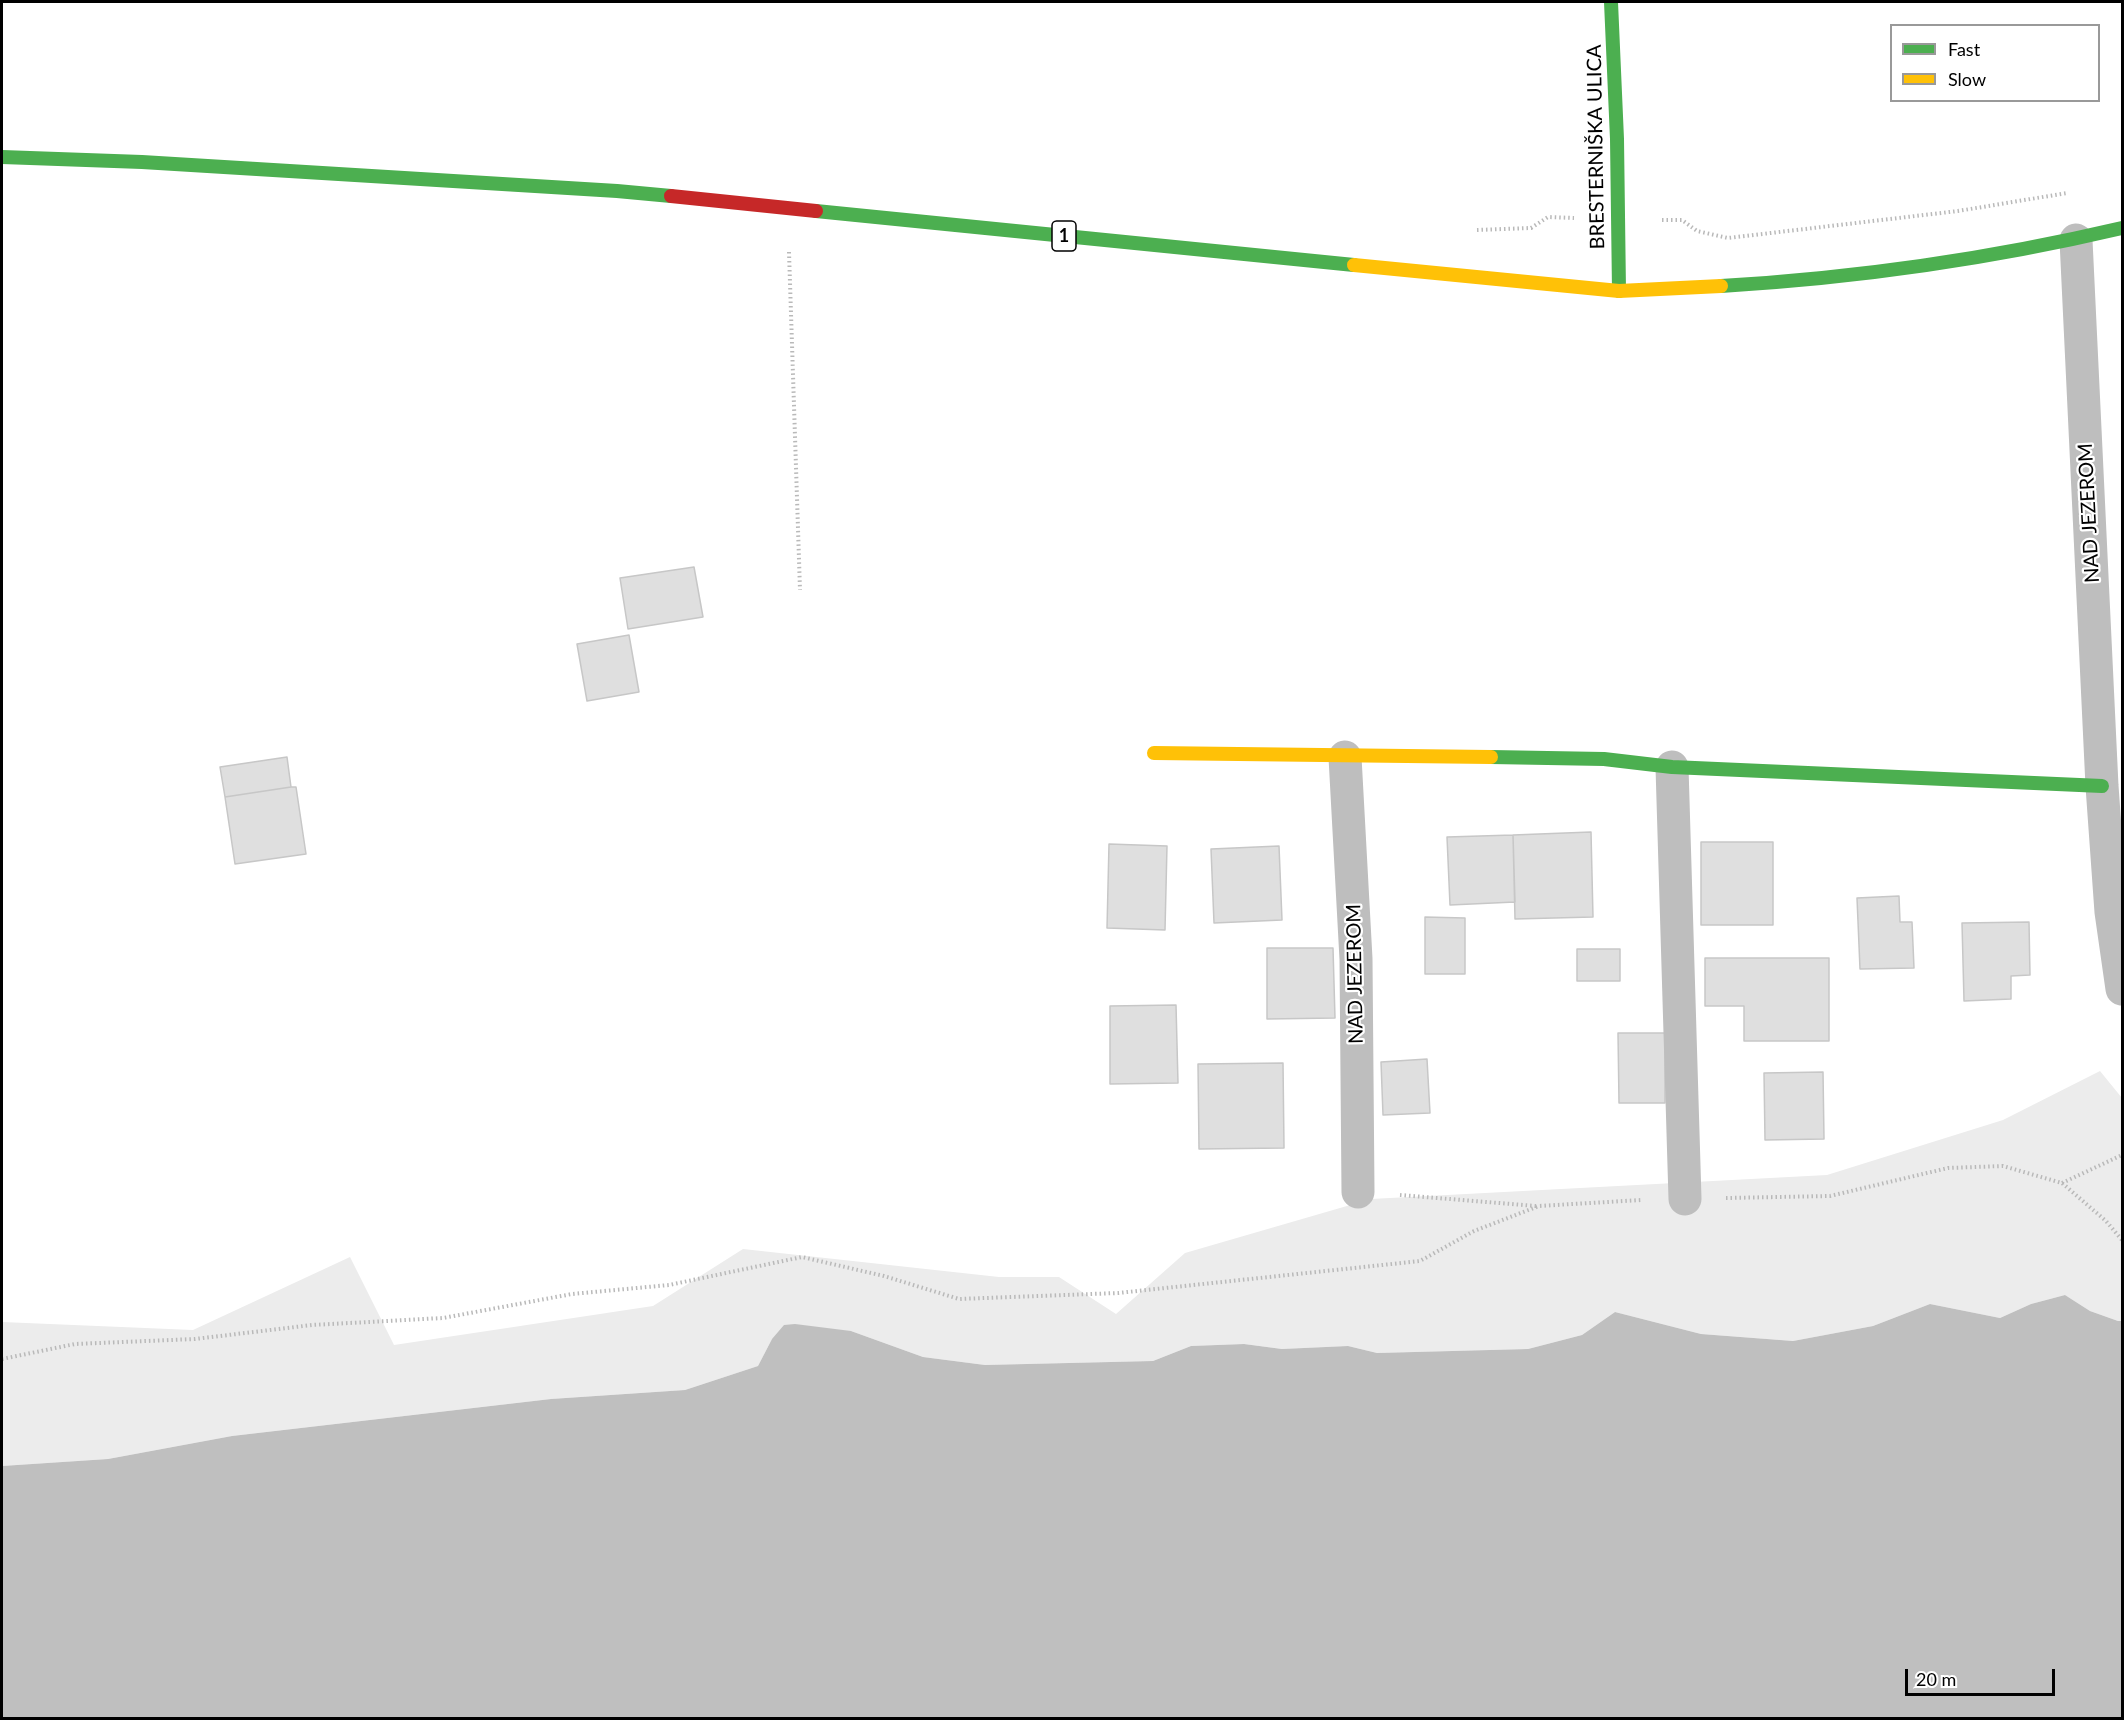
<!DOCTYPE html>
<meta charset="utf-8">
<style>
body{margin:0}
#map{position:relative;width:2124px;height:1720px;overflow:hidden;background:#fff;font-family:Lato,sans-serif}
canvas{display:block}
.frame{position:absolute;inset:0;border:3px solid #000;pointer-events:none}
.legend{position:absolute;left:1890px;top:24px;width:210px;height:78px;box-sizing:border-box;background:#fff;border:2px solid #999;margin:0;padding:8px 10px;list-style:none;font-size:18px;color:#000}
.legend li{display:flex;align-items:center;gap:12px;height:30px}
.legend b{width:30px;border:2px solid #999}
.scale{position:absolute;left:1905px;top:1669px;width:150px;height:27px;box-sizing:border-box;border:3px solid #000;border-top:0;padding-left:8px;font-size:18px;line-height:21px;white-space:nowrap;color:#000;-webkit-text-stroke:4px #fff;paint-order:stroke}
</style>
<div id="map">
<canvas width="2124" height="1720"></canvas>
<div class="frame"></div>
<ul class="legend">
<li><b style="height:8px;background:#4caf50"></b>Fast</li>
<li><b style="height:8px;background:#ffc107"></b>Slow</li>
</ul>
<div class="scale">20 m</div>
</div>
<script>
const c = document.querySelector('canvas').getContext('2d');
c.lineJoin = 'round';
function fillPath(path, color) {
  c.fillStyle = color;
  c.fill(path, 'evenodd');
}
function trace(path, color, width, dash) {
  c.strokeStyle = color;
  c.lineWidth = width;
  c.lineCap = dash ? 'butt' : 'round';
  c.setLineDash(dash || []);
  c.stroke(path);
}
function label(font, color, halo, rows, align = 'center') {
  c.font = font + ' Lato,sans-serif';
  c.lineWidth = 4.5;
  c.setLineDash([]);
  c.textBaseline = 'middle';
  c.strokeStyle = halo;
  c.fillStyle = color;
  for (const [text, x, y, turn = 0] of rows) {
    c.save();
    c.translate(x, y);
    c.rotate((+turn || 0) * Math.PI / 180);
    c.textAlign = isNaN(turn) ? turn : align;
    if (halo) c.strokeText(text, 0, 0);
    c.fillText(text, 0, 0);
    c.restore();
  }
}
const green = new Path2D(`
 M2100 1071 2122 1098V1321H2118L2090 1311 2065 1295 2031 1304 2000 1318 1930 1304 1873 1326 1793 1341 1701 1334 1615 1312 1582 1335 1528 1349 1377 1353 1348 1346 1282 1349 1244 1344 1191 1346 1153 1361 985 1365 923 1357 851 1331 772 1339 758 1366 685 1390 551 1399 232 1436 108 1459 2 1466V1322L193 1330 350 1257 394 1345 653 1306 743 1249 999 1277H1059L1116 1314 1185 1253 1371 1199 1827 1175 2003 1120Z`);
const water = new Path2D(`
 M2065 1295 2090 1311 2118 1321H2122V1718H2V1466L108 1459 232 1436 551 1399 685 1390 758 1366 772 1339 784 1325 795 1324 851 1331 923 1357 985 1365 1153 1361 1191 1346 1244 1344 1282 1349 1348 1346 1377 1353 1528 1349 1582 1335 1615 1312 1701 1334 1793 1341 1873 1326 1930 1304 2000 1318 2031 1304Z`);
const building = new Path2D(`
 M694 567 703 617 628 629 620 578Z
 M629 635 639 692 587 701 577 644Z
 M287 757 291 787 225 797 220 767Z
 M291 787H296L306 854 235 864 225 797Z
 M1591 832 1593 917 1515 919 1513 835Z
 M1513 835 1515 902 1450 905 1447 837Z
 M1701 842H1773V925H1701Z
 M1109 844 1167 846 1165 930 1107 928Z
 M1279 846 1282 920 1214 923 1211 849Z
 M1899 896 1900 922H1912L1914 968 1860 969 1857 898Z
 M1425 917 1465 918V974H1425Z
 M2029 922 2030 975 2011 976V999L1964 1001 1962 923Z
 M1267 948H1333L1335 1018 1267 1019Z
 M1577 949H1620V981H1577Z
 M1705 958H1829V1041H1744V1006H1705Z
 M1176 1005 1178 1083 1110 1084V1006Z
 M1618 1033H1665V1103H1619Z
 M1427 1059 1430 1113 1383 1115 1381 1062Z
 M1283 1063 1284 1148 1199 1149 1198 1064Z
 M1823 1072 1824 1139 1765 1140 1764 1073Z`);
const path = new Path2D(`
 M1662 220H1682L1697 231 1728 238 1958 211 2067 193
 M1477 230 1531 228 1548 217 1574 218
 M789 252 800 590
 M2062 1183 2122 1155
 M1400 1195 1536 1206
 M1726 1198 1830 1196 1948 1168 2003 1166 2062 1183 2106 1221 2122 1240
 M2 1359 75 1344 195 1339 312 1325 443 1318 572 1294 669 1285 802 1257 884 1276 959 1299 1118 1293 1420 1261 1474 1231 1539 1206 1641 1200`);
const street = new Path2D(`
 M2076 240 2102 786 2111 912 2122 989
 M1345 757 1356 959 1358 1192
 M1672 767 1685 1199`);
const fast = new Path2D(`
 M1611 2 1617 139 1619 291
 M2 157 142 162 617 191 671 196
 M816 211 1354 265
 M1721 286C1856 278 1990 259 2122 228
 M1491 757 1604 759 1672 767 2102 786`);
const slow = new Path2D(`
 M1354 265 1619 291 1721 286
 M1154 753 1491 757`);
const jam = new Path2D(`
 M671 196 816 211`);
const shields = [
 [1064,236,24]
];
const shieldNames = [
 ["1",1064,236]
];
const streetNames = [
 ["BRESTERNIŠKA ULICA",1596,147,-91],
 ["NAD JEZEROM",2089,513,-93],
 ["NAD JEZEROM",1355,974,-91]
];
fillPath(green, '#ececec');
fillPath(water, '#bfbfbf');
fillPath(building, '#dfdfdf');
trace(building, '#c7c7c7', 1.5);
trace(path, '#b9b9b9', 4, [1.5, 3]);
trace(street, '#bebebe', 33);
trace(fast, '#4caf50', 14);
trace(slow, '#ffc107', 14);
trace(jam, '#c62828', 14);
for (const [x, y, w] of shields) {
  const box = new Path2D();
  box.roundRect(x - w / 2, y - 15, w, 30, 4.5);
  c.fillStyle = '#fff';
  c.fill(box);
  trace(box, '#000', 1.5);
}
label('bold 18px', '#000', null, shieldNames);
label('20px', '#000', '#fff', streetNames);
</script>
